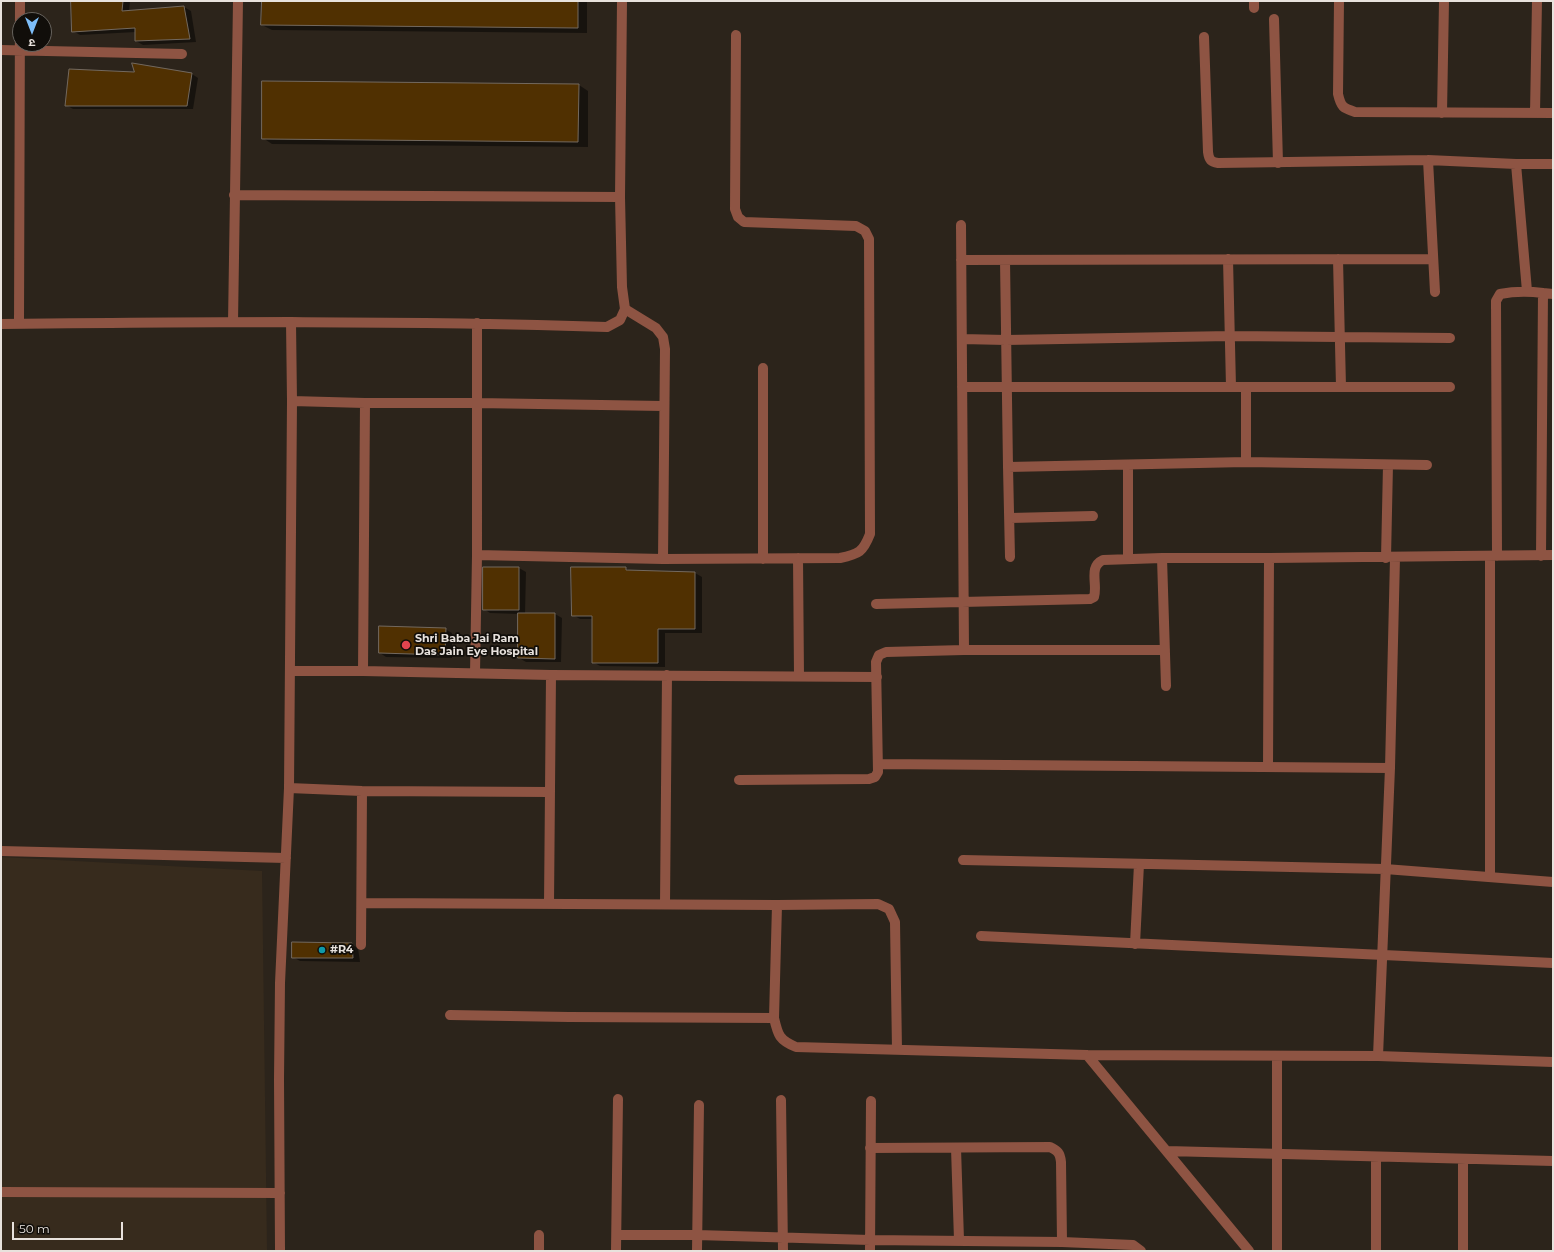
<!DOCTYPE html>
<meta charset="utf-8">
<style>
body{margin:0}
#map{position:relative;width:1554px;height:1252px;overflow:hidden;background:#2c241b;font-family:Montserrat,"Noto Sans Devanagari",sans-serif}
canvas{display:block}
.frame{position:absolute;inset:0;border:2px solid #e8e2dd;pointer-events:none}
.north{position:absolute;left:12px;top:12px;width:40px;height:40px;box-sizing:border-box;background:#110e0a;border:1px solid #67635e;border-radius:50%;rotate:180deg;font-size:11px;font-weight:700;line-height:16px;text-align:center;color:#e8e2dd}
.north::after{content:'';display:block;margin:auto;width:14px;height:18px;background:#7dbef9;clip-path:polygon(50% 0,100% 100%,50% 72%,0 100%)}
.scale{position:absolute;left:12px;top:1222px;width:111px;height:18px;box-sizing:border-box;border:2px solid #e8e2dd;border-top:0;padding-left:5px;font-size:12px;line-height:14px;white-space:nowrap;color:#e8e2dd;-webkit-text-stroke:3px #110e0a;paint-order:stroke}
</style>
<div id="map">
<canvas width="1554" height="1252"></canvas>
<div class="frame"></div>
<div class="north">उ</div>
<div class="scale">50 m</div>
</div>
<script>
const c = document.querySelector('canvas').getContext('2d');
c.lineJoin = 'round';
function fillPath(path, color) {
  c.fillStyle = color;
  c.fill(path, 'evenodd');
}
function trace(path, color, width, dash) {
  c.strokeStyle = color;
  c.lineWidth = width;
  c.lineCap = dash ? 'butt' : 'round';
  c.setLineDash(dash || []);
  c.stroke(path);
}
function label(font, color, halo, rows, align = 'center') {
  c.font = font + ' Montserrat,sans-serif';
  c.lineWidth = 3.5;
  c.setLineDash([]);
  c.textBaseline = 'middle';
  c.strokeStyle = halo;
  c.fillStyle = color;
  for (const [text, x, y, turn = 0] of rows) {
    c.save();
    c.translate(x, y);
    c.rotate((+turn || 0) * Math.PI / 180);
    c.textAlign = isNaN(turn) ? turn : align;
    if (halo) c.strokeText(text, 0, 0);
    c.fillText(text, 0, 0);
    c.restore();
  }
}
const built = new Path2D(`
 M1 857 262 871 267 1251H1Z`);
const shadow = new Path2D(`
 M72 1H130L129 12 184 7 191 11 196 42 143 45 136 41V32L80 35 73 31Z
 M262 1H587V33L272 30 262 25Z
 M136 73 192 74 198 78 193 109H73L66 105Z
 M579 85 588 91V147L272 144 263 138Z
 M484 568H519L526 572 525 614H555L562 618 561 662H526L519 658V614L490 613 484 609Z
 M625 568 631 571 695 573 702 577V633H665V667L600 666 593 662V619H580L573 615Z
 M445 629 452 633V658L386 657 380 653Z
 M351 944 358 948 360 962 300 961 293 957Z`);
const building = new Path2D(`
 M71 1H123L122 11 184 6 190 39 135 41V28L72 32Z
 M262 1H578V28L261 25Z
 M132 63 192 73 187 106H65L69 69 134 72Z
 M262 81 579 84 578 142 262 139Z
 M483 567H519V610H483Z
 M571 567H626V570L695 572V629H658V663H592V616H572Z
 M518 613H555V659L518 658Z
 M379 626 446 628 445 655 379 653Z
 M292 942 352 943 353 958H292Z`);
const minor = new Path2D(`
 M1339 1 1338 94C1341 107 1343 108 1355 112L1553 113
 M1254 8V1
 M1274 19 1278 163
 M1204 37 1208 152C1209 160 1211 162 1218 163L1428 160
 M1 50 182 54
 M1442 113 1444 1
 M1535 113 1537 1
 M1516 164 1527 291
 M234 195 620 197
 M961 225 964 650
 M1228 259 1231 387
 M1338 259 1341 387
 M961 260 1433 259
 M1005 260 1008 467
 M1435 292 1428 160 1516 164H1553
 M625 309 656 328 663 337 665 349 663 559
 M233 322 238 1
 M1 324C203 322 405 320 607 327L620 320 625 309 622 287 620 197 622 1
 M19 324 20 1
 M962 339 1006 340 1230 336 1450 338
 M763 368V559
 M962 387H1450
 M292 401 365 403H477L663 406
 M1246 462V387
 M1128 465V559
 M1010 518 1093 516
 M477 555 663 559 840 558C859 554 863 552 870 534L869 239 865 231 856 226 744 222 738 217 735 209 736 35
 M1497 556 1496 301 1500 294C1515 291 1528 291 1543 293
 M1541 556 1543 293 1553 294
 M1010 557 1008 467 1246 462 1427 465
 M798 558 799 676
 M1162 558 1166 686
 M1386 558 1388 465
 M876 604 1090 599 1094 597C1098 584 1088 567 1103 560L1162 558H1269L1553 555
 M290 671H363L551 675 877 677
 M363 671 365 403
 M475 673 477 555V323
 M878 764 1390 768
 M1268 767 1269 558
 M739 780 869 779 875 777 878 772 876 662 879 655 886 652 964 650H1165
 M289 788 362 791 550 792
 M1 851 286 858
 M963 860 1385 869 1553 882
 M1490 877V556
 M362 903 777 905 878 904 889 909 895 922 897 1050
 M549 904 551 675
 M665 904 667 675
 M777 905 774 1018C778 1035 779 1040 796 1047L1087 1055 1378 1056 1553 1062
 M981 936 1553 963
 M1135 944 1139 864
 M361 945 362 791
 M450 1015 569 1017 774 1018
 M1087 1055 1249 1251
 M1277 1056V1251
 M1378 1056 1390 768 1395 558
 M781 1100 783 1251
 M870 1148 1050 1147C1058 1151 1060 1153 1061 1162L1062 1242
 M956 1148 959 1240
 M1167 1151 1553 1161
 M1376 1157V1251
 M1 1192 280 1193
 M617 1235H697L870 1240 1062 1242 1133 1245 1141 1251
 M280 1251 279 1079 280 983 289 788 292 401 291 322
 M539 1251V1235
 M616 1251 618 1099
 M697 1251 699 1105
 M870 1251 871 1101
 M1463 1251V1159`);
const markers = [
 [406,645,5,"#e0444e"],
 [322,950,4,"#0f9aa8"]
];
const poiNames = [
 ["Shri Baba Jai Ram",415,639],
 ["Das Jain Eye Hospital",415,652],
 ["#R4",330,950]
];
fillPath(built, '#372b1d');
fillPath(shadow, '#0007');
fillPath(building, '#503001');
trace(building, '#73695f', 1);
trace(minor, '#8e5443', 10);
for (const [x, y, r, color] of markers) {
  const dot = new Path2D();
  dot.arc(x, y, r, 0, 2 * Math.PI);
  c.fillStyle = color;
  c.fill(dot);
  trace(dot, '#110e0a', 1.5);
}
label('bold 11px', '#e8e2dd', '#110e0a', poiNames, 'left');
</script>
